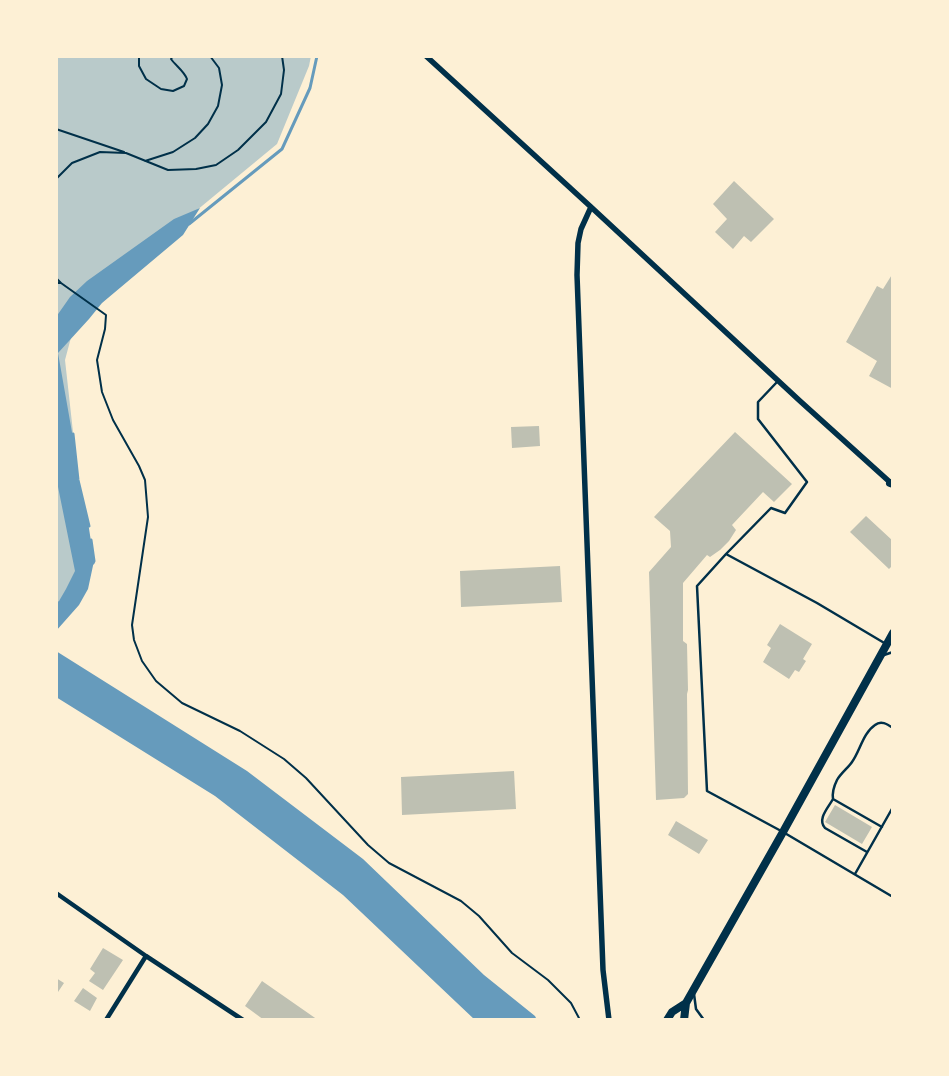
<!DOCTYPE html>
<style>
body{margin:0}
#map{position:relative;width:949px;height:1076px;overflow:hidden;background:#fdf0d5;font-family:Barlow,sans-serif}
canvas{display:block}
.frame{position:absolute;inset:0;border:58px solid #fdf0d5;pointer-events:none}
</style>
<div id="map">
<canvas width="949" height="1076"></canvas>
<div class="frame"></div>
</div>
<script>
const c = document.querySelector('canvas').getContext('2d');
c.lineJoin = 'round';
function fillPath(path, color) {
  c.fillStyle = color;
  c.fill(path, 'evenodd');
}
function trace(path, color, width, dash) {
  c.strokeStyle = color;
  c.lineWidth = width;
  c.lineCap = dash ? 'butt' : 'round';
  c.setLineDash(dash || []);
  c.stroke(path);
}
const green = new Path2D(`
 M56 56H311L309 66 277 144 93 296 77 315 65 360 82 513 88 559 56 606Z`);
const water = new Path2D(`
 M200 208 183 235 102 303 89 319 58 353 73 438 78 480 88 522 94 561 88 589 79 605 56 631V603L59 601 66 589 75 571 56 477V317L70 297 87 281 174 219Z
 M56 651 247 771 363 859 484 975 535 1016 537 1020H475L343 895 215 796 56 697Z`);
const stream = new Path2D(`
 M189 224 282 149 310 88 317 56
 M73 434 78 480 89 526
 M91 540 94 561 93 563`);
const building = new Path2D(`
 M734 181 774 219 751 242 744 236 733 249 715 232 727 219 713 204Z
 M893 273V389L869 376 877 361 846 342 877 286 883 289Z
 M539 426 540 446 512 448 511 427Z
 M735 432 792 484 774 502 763 492 732 525 736 530 729 541 720 550 710 557 707 555 683 583V641L687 644 688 690 687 694 688 794 684 798 656 800 649 572 671 547 670 531 654 517Z
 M866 516 893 541V565L889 569 850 532Z
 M560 566 562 602 461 607 460 571Z
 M780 624 812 644 803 659 806 661 799 672 795 670 789 679 763 662 771 648 767 645Z
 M514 771 516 809 402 815 401 777Z
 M835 805 872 827 862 844 825 822Z
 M676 821 708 840 699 854 668 835Z
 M103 948 123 960 103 990 89 981 95 973 90 969Z
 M56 978 64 983 58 992 56 991Z
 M262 981 318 1020H264L245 1006Z
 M83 988 97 998 90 1011 74 1001Z`);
const path = new Path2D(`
 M139 56V66L146 79 161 89 173 91 184 86 187 79C184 71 176 66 171 59L173 56
 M56 129 124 152
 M145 161 173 152 195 138 208 124 218 106 222 85 219 68 210 56
 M56 179 72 163 100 152 126 153 168 170 196 169 216 165 238 150 266 122 281 94 284 70 282 56
 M56 278 61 283
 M56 283H61L106 315 105 329 97 360 102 392 113 420 139 466 145 480 148 517 132 625 134 640 142 661 156 681 182 703 240 731 284 759 306 778 368 845 389 863 461 901 479 916 512 953 548 980 571 1003 580 1020`);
const service = new Path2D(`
 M726 554 771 508 785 513 807 482 758 419V402L777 382
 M886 644 817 603 726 554 697 586 707 791 783 832 893 897
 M884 655 893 652
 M833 799C828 808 817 819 825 828L867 852
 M882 827 833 799C832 792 834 786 837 780 841 773 848 768 852 762 860 751 863 733 875 725 881 720 887 724 893 728
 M855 874 893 807
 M694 994 696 1009 704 1020`);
const minor = new Path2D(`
 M56 893 146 956 243 1020
 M106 1020 146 956`);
const tertiary = new Path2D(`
 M426 56 591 207 800 401 892 484
 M591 207 581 229 578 243 577 275 603 970 609 1020`);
const primary = new Path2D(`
 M890 483 893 484
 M667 1020 672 1012 686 1003
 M684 1020 686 1003 783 832 893 633`);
fillPath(green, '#b9caca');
fillPath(water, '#669bbc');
trace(stream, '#669bbc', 3);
fillPath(building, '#bec0b2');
trace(path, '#003049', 2);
trace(service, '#003049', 2.5);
trace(minor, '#003049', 4.5);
trace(tertiary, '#003049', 5.5);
trace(primary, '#003049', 8);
</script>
